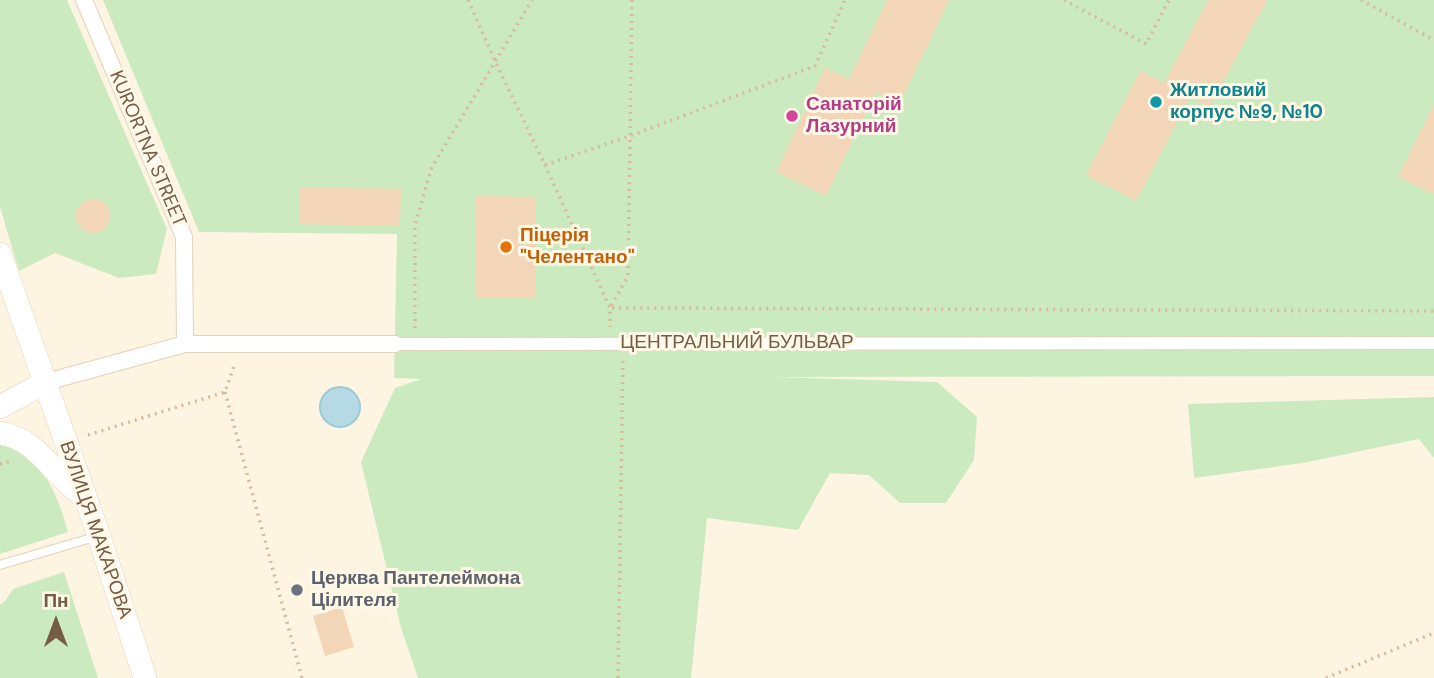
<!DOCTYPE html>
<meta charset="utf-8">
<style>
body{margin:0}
#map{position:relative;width:1434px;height:678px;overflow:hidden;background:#fdf5e1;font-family:"DM Sans",sans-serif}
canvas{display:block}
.north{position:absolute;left:21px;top:587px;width:70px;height:70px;-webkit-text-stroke:5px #fff8e7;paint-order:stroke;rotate:0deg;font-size:19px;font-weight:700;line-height:28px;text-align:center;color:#745c47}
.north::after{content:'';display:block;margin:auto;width:24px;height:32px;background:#745c47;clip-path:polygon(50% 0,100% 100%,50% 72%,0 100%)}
</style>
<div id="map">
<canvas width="1434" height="678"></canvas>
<div class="north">Пн</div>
</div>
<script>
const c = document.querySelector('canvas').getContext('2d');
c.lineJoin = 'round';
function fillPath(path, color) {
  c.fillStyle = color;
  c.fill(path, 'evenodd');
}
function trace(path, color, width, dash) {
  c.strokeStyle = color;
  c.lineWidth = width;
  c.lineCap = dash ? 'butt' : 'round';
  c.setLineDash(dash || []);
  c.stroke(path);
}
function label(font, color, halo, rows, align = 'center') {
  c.font = font + ' "DM Sans",sans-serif';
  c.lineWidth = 6;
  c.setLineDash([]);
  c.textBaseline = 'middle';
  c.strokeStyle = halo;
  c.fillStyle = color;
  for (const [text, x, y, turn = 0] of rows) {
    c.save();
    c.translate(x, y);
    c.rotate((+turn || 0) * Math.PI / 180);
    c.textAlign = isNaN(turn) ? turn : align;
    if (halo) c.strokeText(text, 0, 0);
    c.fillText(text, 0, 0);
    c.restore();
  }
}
const green = new Path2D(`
 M0 0H67L167 229 156 274 119 278 55 253 19 271 0 207Z
 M103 0H1434V376L774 377 937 382 977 417 974 460 946 503H900L869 475 830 473 798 530 707 518 691 678H418L401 628 361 462 395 388 421 379 394 378 397 234 199 232Z
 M1434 397V458L1419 439 1303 463 1194 478 1188 404Z
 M0 443C43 459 57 491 68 532L0 554Z
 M64 572 98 678H0V605L5 601 13 589Z`);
const water = new Path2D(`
 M320 407a20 20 0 1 1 40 0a20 20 0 1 1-40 0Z`);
const building = new Path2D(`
 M887 0H949L900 103 876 92 826 196 776 172 825 68 849 79Z
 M1208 0H1267L1210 107 1190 97 1136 201 1086 175 1140 71 1164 83Z
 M1434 104V194L1398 177Z
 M300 187 401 189 400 226 299 224Z
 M476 196 536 197 535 298 475 297Z
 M76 216a17 17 0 1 1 34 0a17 17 0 1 1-34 0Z
 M342 607 354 647 325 656 313 616Z`);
const path = new Path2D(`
 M468 0 495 61 545 165 610 308V327
 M632 0 628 276 610 308 1434 311
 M1064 0 1146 44 1169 0
 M1361 0 1434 40
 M545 165 630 136 815 66 845 0
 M415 328V225L431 169 532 0
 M225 392 302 678
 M88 435 225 392 235 363
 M0 464 11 461
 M618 678 623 358
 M1326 678 1434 633`);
const service = new Path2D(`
 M0 565 98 536`);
const pedestrian = new Path2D(`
 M395 344 1434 343`);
const minor = new Path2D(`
 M84 0 184 237 185 344
 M46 382 185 344H395`);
const secondary = new Path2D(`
 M0 254 99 536 145 678
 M0 407 46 382
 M0 433C25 437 38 452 54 469 62 479 73 487 82 496`);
const markers = [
 [1156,102,7,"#0f9aa8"],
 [792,116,7,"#d1479c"],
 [506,247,7,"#e8710a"],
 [297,590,7,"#6b7280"]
];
const cultureNames = [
 ["Житловий",1170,91],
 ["корпус №9, №10",1170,113]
];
const hotelNames = [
 ["Санаторій",806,105],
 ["Лазурний",806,127]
];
const streetNames = [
 ["KURORTNA STREET",147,149,67],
 ["ЦЕНТРАЛЬНИЙ БУЛЬВАР",737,343],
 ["ВУЛИЦЯ МАКАРОВА",95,530,71]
];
const foodNames = [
 ["Піцерія",520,236],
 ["\"Челентано\"",520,258]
];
const worshipNames = [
 ["Церква Пантелеймона",311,579],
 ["Цілителя",311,601]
];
fillPath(green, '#cceabf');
fillPath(water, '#b5dae6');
trace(water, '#9bc8d8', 2);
fillPath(building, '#f3d6b7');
trace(service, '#e1d2bc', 10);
trace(pedestrian, '#e1d2bc', 14);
trace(minor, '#e1d2bc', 18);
trace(secondary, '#e6d4ba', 24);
trace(path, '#d7b99b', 3.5, [2, 5]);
trace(service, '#fff', 8);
trace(pedestrian, '#fff', 12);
trace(minor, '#fff', 16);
trace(secondary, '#fff', 23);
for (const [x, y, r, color] of markers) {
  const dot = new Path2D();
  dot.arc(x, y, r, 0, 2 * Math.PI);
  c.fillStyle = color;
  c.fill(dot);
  trace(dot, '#fff8e7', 2.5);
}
label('bold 19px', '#0d838f', '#fff8e7', cultureNames, 'left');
label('bold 19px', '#b23c85', '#fff8e7', hotelNames, 'left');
label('19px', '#745c47', '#fff8e7', streetNames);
label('bold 19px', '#c56008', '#fff8e7', foodNames, 'left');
label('bold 19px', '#5b616d', '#fff8e7', worshipNames, 'left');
</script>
